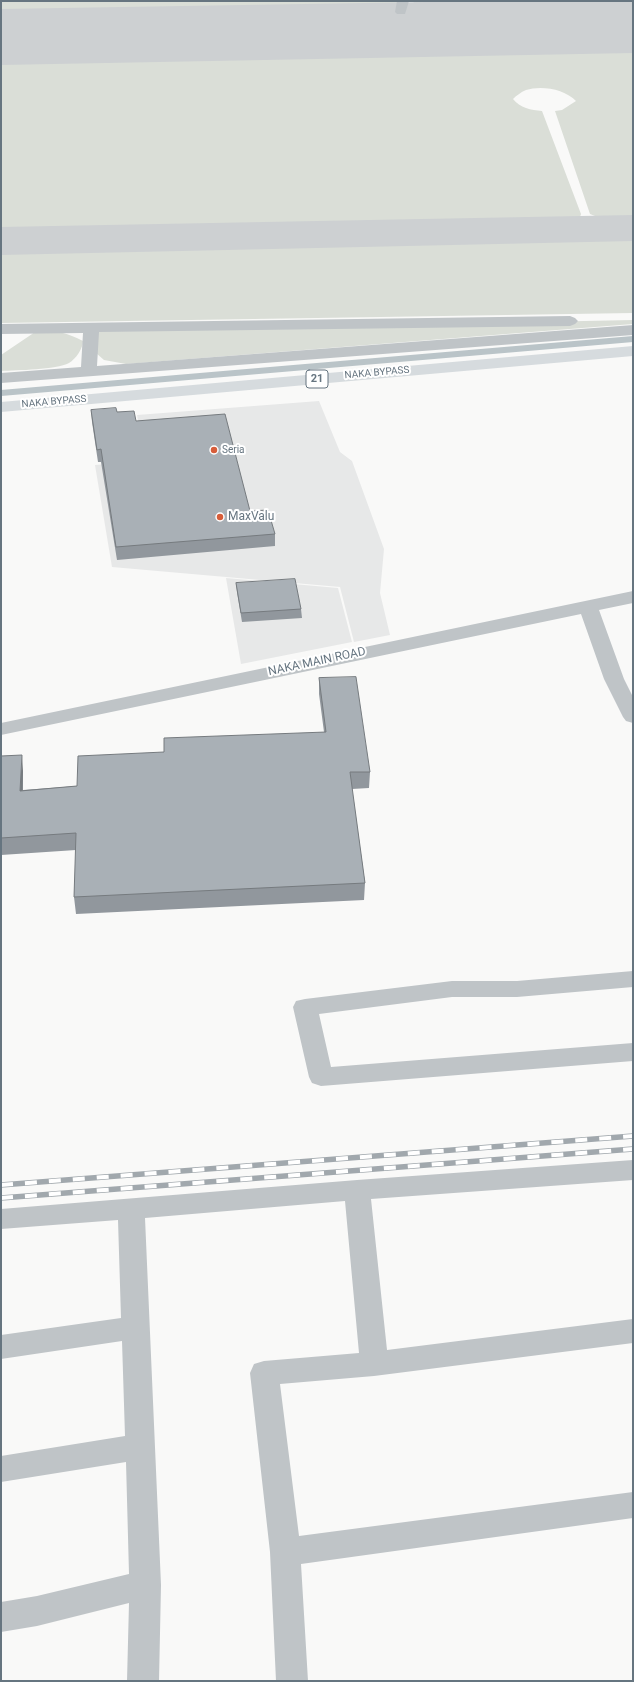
<!DOCTYPE html>
<style>
body{margin:0}
#map{position:relative;width:634px;height:1682px;overflow:hidden;background:#f9f9f8;font-family:Roboto,sans-serif}
canvas{display:block}
.frame{position:absolute;inset:0;border:2px solid #667580;pointer-events:none}
</style>
<div id="map">
<canvas width="634" height="1682"></canvas>
<div class="frame"></div>
</div>
<script>
const c = document.querySelector('canvas').getContext('2d');
c.lineJoin = 'round';
function fillPath(path, color) {
  c.fillStyle = color;
  c.fill(path, 'evenodd');
}
function trace(path, color, width, dash) {
  c.strokeStyle = color;
  c.lineWidth = width;
  c.lineCap = dash ? 'butt' : 'round';
  c.setLineDash(dash || []);
  c.stroke(path);
}
function label(font, color, halo, rows, align = 'center') {
  c.font = font + ' Roboto,sans-serif';
  c.lineWidth = 4;
  c.setLineDash([]);
  c.textBaseline = 'middle';
  c.strokeStyle = halo;
  c.fillStyle = color;
  for (const [text, x, y, turn = 0] of rows) {
    c.save();
    c.translate(x, y);
    c.rotate((+turn || 0) * Math.PI / 180);
    c.textAlign = isNaN(turn) ? turn : align;
    if (halo) c.strokeText(text, 0, 0);
    c.fillText(text, 0, 0);
    c.restore();
  }
}
const built = new Path2D(`
 M319 401 340 452 352 461 384 549 380 593 390 635 354 642 340 587 112 567 95 465 145 461 137 415Z
 M226 578 338 588 352 642 241 664Z`);
const green = new Path2D(`
 M1 1H399L397 10 1 17Z
 M414 1H633V5L412 9Z
 M633 44V217L600 218 590 214 555 111 562 110 576 101C565 89 541 85 526 90 521 92 516 96 513 99 520 108 531 110 542 111L581 214 580 217 571 219 1 230V55Z
 M633 240V313L1 323V253Z
 M633 320V324L126 364 104 360 96 353 97 331Z
 M38 330C55 330 68 333 83 341 83 348 76 359 69 363 56 370 17 370 1 371V355Z`);
const stream = new Path2D(`
 M1 393 633 339`);
const taxiway = new Path2D(`
 M633 215V241L1 255V227Z`);
const runway = new Path2D(`
 M486 1H633V53L1 65V9Z`);
const minor = new Path2D(`
 M397 1H409L405 14H397L395 12Z
 M570 316 575 318 578 321 575 324 570 326 99 332 97 366 633 325V335L1 383V373L81 367 83 333 1 334V324Z
 M633 591V603L599 610 624 679 633 697V723L626 721 623 717 604 679 581 614 1 735V723Z
 M633 971V987L517 997H452L319 1014 331 1067 633 1043V1061L321 1086 312 1083 309 1077 293 1007 296 1001 305 999 452 981H517Z
 M633 1160V1180L371 1199 387 1350 633 1319V1343L374 1376 280 1384 299 1536 633 1492V1518L301 1564 308 1681H276L270 1552 250 1373 254 1364 264 1361 359 1353 345 1201 145 1218 161 1585 159 1681H127L129 1603 37 1626 1 1632V1602L37 1596 129 1574 126 1462 1 1482V1456L125 1436 122 1341 1 1359V1335L121 1318 118 1220 1 1229V1209L357 1180Z`);
const highway = new Path2D(`
 M633 346V356L1 412V402Z`);
const rail = new Path2D(`
 M1 1185 633 1136
 M1 1198 633 1149`);
const wall = new Path2D(`
 M91 410 117 412 136 421 250 511 275 534V546L117 560 101 462H98L92 422Z
 M236 583 301 609 302 618 242 622 237 592Z
 M319 678 370 772 369 788 352 789 365 883 364 900 76 914 74 897 76 850 1 855V756L23 771V790L77 786 164 752 324 732 319 694Z`);
const shadedWall = new Path2D(`
 M22 755 23 771 22 807 20 791Z`);
const building = new Path2D(`
 M116 408 117 412 134 411 136 421 225 414 250 511 268 510 275 534 116 547 101 449 97 450 91 410Z
 M295 579 301 609 241 613 236 583Z
 M356 677 370 772H350L365 883 74 897 76 833 1 838V756L22 755 20 791 77 786 78 756 164 752V738L326 732 319 678Z`);
const markers = [
 [214,450,4,"#d75d3a"],
 [220,517,4,"#d75d3a"]
];
const farStreetnames = [
 ["NAKA BYPASS",377,373,-5],
 ["NAKA BYPASS",54,402,-5]
];
const farPoinames = [
 ["Seria",222,450]
];
const shields = [
 [317,379,22]
];
const shieldNames = [
 ["21",317,379]
];
const poiNames = [
 ["MaxValu",228,517]
];
const streetNames = [
 ["NAKA MAIN ROAD",317,662,-12]
];
fillPath(built, '#e7e8e8');
fillPath(green, '#daded7');
trace(stream, '#bac4c8', 6);
fillPath(taxiway, '#cdd0d2');
fillPath(runway, '#cdd0d2');
fillPath(minor, '#bfc4c7');
fillPath(highway, '#d6dbde');
trace(rail, '#a1a8ad', 5.5);
trace(rail, '#fff', 4, [12]);
fillPath(wall, '#91979d');
fillPath(shadedWall, '#767b7f');
fillPath(building, '#a9b0b6');
trace(building, '#767b7f', 1);
for (const [x, y, r, color] of markers) {
  const dot = new Path2D();
  dot.arc(x, y, r, 0, 2 * Math.PI);
  c.fillStyle = color;
  c.fill(dot);
  trace(dot, '#fff', 1.5);
}
label('10px', '#667580', '#fff', farStreetnames);
label('10px', '#667580', '#fff', farPoinames, 'left');
for (const [x, y, w] of shields) {
  const box = new Path2D();
  box.roundRect(x - w / 2, y - 9, w, 18, 3);
  c.fillStyle = '#fff';
  c.fill(box);
  trace(box, '#667580', 1);
}
label('bold 11px', '#667580', null, shieldNames);
label('12px', '#667580', '#fff', poiNames, 'left');
label('12px', '#667580', '#fff', streetNames);
</script>
